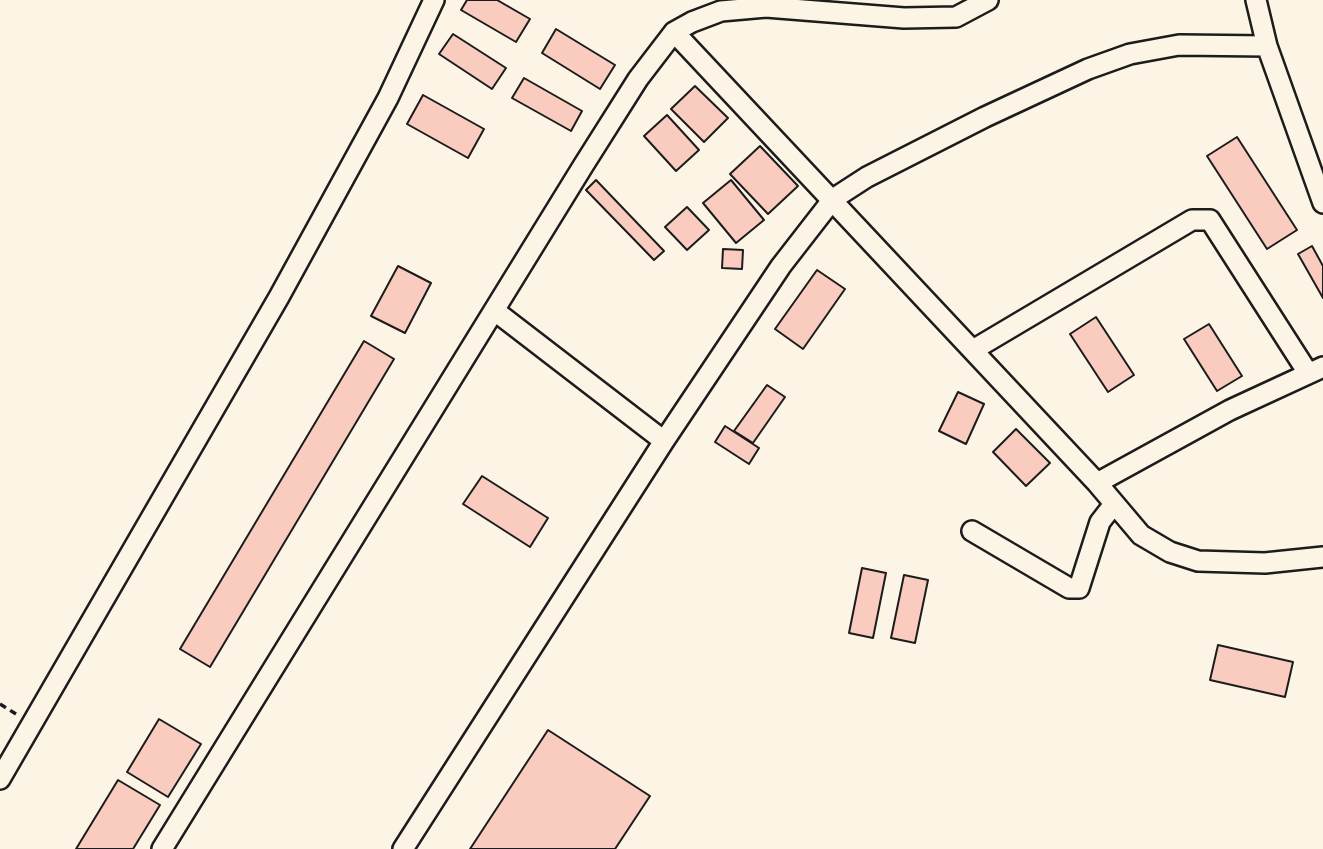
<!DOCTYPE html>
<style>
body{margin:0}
canvas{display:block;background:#fcf5e5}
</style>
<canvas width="1323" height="849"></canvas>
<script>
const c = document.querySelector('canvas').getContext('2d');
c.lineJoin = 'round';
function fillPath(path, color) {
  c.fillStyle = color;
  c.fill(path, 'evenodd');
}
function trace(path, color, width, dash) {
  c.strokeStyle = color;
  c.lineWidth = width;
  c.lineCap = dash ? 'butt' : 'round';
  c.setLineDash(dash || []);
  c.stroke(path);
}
const building = new Path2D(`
 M467 0H497L530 19 516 42 461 10Z
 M556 29 615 65 600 89 542 53Z
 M453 34 506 68 492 89 439 54Z
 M524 78 582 111 571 131 512 98Z
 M695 86 728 118 704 142 671 109Z
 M423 95 484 129 468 158 407 124Z
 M667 115 699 150 676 171 644 136Z
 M1237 137 1297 230 1267 249 1207 156Z
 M760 146 798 186 768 214 730 174Z
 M596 180 664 251 654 260 586 190Z
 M731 180 764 220 736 243 703 203Z
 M687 207 709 230 687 250 665 227Z
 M1312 246 1323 266V298L1298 254Z
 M723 249 743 250 742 269 722 268Z
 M398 266 431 283 405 333 371 316Z
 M817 270 845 289 803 349 775 329Z
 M1096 317 1134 375 1108 392 1070 334Z
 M1209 324 1242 376 1217 391 1184 339Z
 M364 341 394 359 210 667 180 649Z
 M767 385 785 397 753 443 734 431Z
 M958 392 984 404 966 444 939 431Z
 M725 426 759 448 749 464 715 442Z
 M1016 429 1050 463 1026 486 993 452Z
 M482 476 548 518 530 547 463 504Z
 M862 568 886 573 873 638 849 633Z
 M904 575 928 580 915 643 891 638Z
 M1218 645 1293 662 1285 697 1210 680Z
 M159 719 201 744 168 797 127 772Z
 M548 730 650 796 615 849H470Z
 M118 780 160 805 133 849H76Z`);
const path = new Path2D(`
 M0 704 16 714`);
const minor = new Path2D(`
 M1256 0 1267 46 1323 203
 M674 32 1097 483 1141 535 1170 552 1198 561 1265 563 1323 557
 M495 311 664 441
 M973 350 1192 220H1210L1308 373
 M1097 483 1230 410 1323 367
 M972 531 1069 588H1079L1100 522 1114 504
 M0 779 279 297 388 98 434 0
 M162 849 583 166 638 79 674 32 692 22 721 11 766 7 904 18 956 17 988 0
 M403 849 664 441 781 266 833 199 867 177 985 117 1088 69 1130 54 1179 45 1267 46`);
fillPath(building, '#facbbf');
trace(building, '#1c1c1c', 2);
trace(minor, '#1c1c1c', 24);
trace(path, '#1c1c1c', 3.5, [7, 5]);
trace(minor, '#fcf5e5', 19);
</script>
